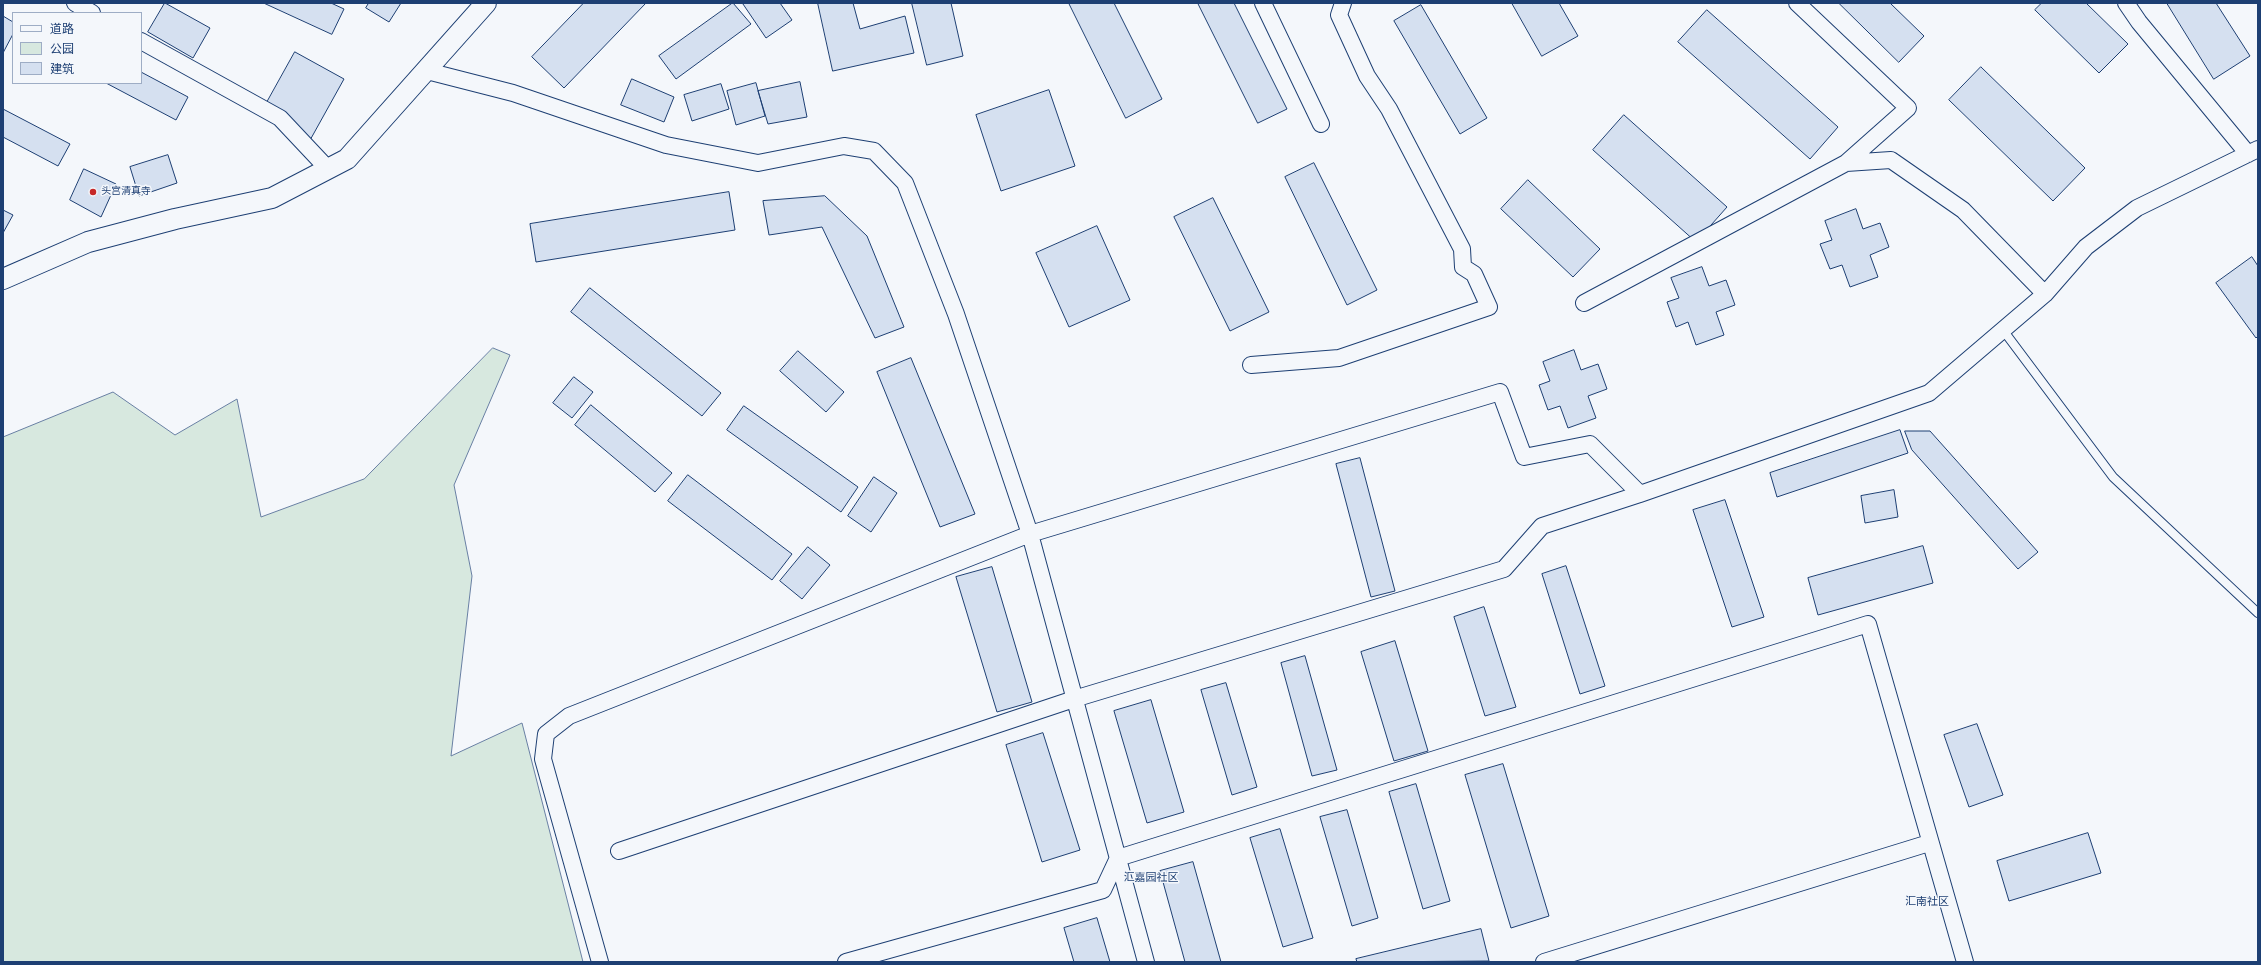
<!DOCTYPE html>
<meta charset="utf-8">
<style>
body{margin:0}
#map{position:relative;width:2261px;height:965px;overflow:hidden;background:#f4f7fb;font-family:"Titillium Web","Noto Sans SC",sans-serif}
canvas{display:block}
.frame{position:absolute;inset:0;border:4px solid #1d3f73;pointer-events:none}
.legend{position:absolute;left:12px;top:12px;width:130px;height:72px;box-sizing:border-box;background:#f4f7fb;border:1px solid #9eadc5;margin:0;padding:5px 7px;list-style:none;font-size:12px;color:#1d3f73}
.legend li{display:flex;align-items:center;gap:8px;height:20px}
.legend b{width:20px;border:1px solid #9eadc5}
</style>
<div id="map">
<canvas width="2261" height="965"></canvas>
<div class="frame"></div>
<ul class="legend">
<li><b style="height:5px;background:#f4f7fb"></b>道路</li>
<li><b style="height:11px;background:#d7e8df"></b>公园</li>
<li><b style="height:11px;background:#d5e0f0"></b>建筑</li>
</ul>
</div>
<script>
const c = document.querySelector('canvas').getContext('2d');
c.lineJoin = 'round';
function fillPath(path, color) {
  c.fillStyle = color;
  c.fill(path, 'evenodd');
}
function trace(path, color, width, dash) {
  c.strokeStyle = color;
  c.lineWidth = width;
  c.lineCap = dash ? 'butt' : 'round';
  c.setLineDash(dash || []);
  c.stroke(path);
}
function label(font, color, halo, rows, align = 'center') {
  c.font = font + ' "Titillium Web","Noto Sans SC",sans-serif';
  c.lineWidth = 3;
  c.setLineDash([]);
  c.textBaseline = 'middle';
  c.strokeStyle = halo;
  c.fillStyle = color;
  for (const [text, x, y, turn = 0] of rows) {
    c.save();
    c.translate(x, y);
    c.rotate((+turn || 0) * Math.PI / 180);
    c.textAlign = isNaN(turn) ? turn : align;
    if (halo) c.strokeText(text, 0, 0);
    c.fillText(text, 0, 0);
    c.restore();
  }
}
const green = new Path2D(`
 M493 348 510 355 454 485 472 576 451 756 522 723 583 962H3V437L113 392 175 435 237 399 261 517 364 479Z`);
const building = new Path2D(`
 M165 3 210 28 193 58 148 32Z
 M264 3H331L344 9 332 34Z
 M369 3H401L389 22 366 8Z
 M584 3H646L564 88 532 57Z
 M733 3 751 24 676 79 659 56Z
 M745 3H780L792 20 766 38 743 4Z
 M818 3H853L860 29 905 16 914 53 833 71Z
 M912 3H951L963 56 927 65Z
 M1069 3H1114L1162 99 1126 118Z
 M1198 3H1234L1287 109 1258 123Z
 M1512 3H1559L1578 36 1542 56Z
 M1839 3H1890L1924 36 1899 62Z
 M2042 3H2086L2128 44 2099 73 2035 10Z
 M2167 3H2216L2250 56 2214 79Z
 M1421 5 1487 118 1460 134 1394 21Z
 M1707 10 1838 127 1810 159 1678 42Z
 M3 16 13 22V34L3 53Z
 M295 52 344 79 309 142 260 115Z
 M1981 67 2085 168 2053 201 1949 100Z
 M141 72 188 97 176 120 106 83H141Z
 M632 79 674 97 664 122 621 105Z
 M800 82 807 117 768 124 758 91Z
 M756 83 765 116 736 125 727 91Z
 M721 84 729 109 692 121 684 95Z
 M1049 90 1075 166 1001 191 976 115Z
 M3 109 70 144 58 166 3 137Z
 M1624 115 1727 207 1696 242 1593 150Z
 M168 155 177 183 139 196 130 167Z
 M1314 163 1377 290 1347 305 1285 177Z
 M84 169 116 184 101 217 70 200Z
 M1528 180 1600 249 1573 277 1501 209Z
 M729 192 735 230 536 262 530 224Z
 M825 196 867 236 904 327 875 338 822 227 769 235 763 201Z
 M1213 198 1269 312 1230 331 1174 217Z
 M1856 209 1863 229 1880 223 1889 247 1870 255 1878 277 1850 287 1842 265 1830 269 1820 244 1832 240 1825 221Z
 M3 210 13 215 3 233Z
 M1097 226 1130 300 1069 327 1036 253Z
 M2252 257 2258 266V336L2256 338 2216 283Z
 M1702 267 1709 286 1726 280 1735 305 1716 312 1724 335 1696 345 1688 322 1676 327 1667 302 1679 298 1671 278Z
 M590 288 721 393 702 416 571 312Z
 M1574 350 1581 370 1598 364 1607 389 1588 396 1596 418 1568 428 1560 406 1548 410 1539 385 1550 381 1543 362Z
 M798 351 844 392 826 412 780 371Z
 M911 358 975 514 940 527 877 372Z
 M574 377 593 392 572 418 553 403Z
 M591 405 672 473 655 492 575 425Z
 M744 406 858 487 841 512 727 430Z
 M1900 430 1908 453 1777 497 1770 473Z
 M1905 431H1930L2038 552 2018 569 1912 450Z
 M1360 458 1395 591 1371 597 1336 464Z
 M688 475 792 554 772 580 668 501Z
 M874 477 897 493 871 532 848 516Z
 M1894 490 1898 517 1865 523 1861 496Z
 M1725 500 1764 617 1732 627 1693 510Z
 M1923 546 1933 583 1818 615 1808 578Z
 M808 547 830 565 802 599 780 581Z
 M1566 566 1605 686 1580 694 1542 574Z
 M992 567 1032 702 997 712 956 577Z
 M1484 607 1516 707 1485 716 1454 617Z
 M1395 641 1428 751 1394 761 1361 652Z
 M1305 656 1337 770 1312 776 1281 663Z
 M1226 683 1257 787 1232 795 1201 690Z
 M1151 700 1184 812 1147 823 1114 711Z
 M1977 724 2003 795 1969 807 1944 735Z
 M1043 733 1080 850 1042 862 1006 745Z
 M1503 764 1549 916 1511 928 1465 775Z
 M1416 784 1450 901 1423 909 1389 792Z
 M1347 810 1378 918 1352 926 1320 817Z
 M1280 829 1313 938 1283 947 1250 838Z
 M2088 833 2101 873 2009 901 1997 861Z
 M1193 862 1221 962H1185L1160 871Z
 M1097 918 1110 962H1074L1064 928Z
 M1481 929 1489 961 1357 962 1356 959Z`);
const service = new Path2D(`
 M2003 330 2113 477 2258 613`);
const minor = new Path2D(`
 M75 3 92 13
 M1263 3 1321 124
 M1797 3 1908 108 1846 163
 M2126 3 2139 22 2248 154
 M141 41 280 118 328 169
 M427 71 513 93 666 145 758 163 844 146 874 151 905 183 956 314 1030 534 1146 962
 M1584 303 1846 163 1891 160 1963 210 2045 294
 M1251 365 1339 358 1489 307 1474 274 1463 267 1462 249 1389 109 1367 76 1339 15 1343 3
 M619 851 1074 699 1504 569 1542 526 1640 494
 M600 962 543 759 546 734 569 716 1030 534 1500 392 1524 457 1590 444 1640 494 1929 393 2045 294 2086 247 2137 208 2258 149
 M846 962 1103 890 1118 858 1868 624 1965 962
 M1544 962 1929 843`);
const tertiary = new Path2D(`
 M3 279 88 242 175 219 272 198 347 159 486 3`);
const markers = [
 [93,192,4,"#c62828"]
];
const poiNames = [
 ["头宫清真寺",101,192]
];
const neighbourhoodNames = [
 ["汇嘉园社区",1151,878],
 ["汇南社区",1927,902]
];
fillPath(green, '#d7e8df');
trace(green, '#687fa3', 1);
fillPath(building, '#d5e0f0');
trace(building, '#1d3f73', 1);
trace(service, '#1d3f73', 10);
trace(minor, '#1d3f73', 18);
trace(tertiary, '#1d3f73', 22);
trace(service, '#f4f7fb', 8);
trace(minor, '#f4f7fb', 16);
trace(tertiary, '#f4f7fb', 20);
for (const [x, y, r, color] of markers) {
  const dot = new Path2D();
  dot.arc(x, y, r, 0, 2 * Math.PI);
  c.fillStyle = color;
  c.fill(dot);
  trace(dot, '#f4f7fb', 1.5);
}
label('10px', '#1d3f73', '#f4f7fb', poiNames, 'left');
label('11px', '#1d3f73', '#f4f7fb', neighbourhoodNames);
</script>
